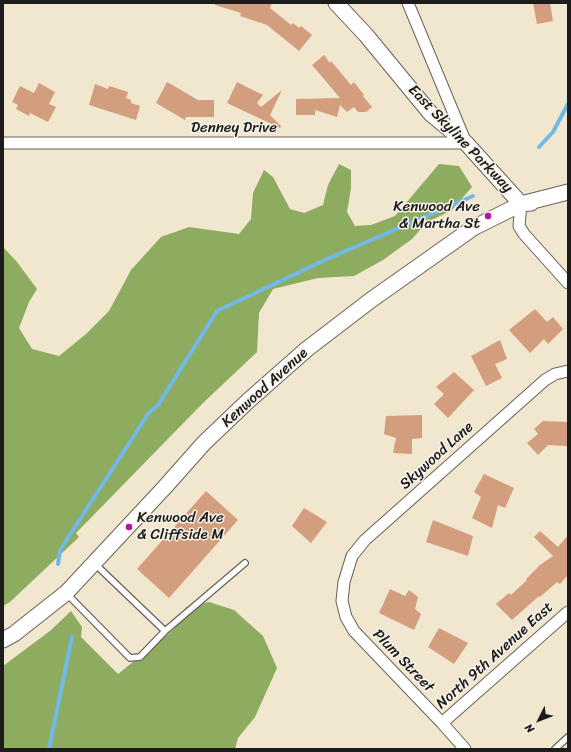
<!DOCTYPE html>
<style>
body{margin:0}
#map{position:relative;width:571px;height:752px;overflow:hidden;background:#f1e6ce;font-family:Sriracha,sans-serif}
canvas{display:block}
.frame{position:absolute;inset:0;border:4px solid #1c1c1c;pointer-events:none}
.north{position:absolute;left:519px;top:700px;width:40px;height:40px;-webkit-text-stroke:3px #f7f3e8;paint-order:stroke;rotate:228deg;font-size:11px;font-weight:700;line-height:16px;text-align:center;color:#1c1c1c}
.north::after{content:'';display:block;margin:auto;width:14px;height:18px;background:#1c1c1c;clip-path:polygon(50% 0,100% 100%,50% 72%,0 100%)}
</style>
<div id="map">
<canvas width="571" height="752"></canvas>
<div class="frame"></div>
<div class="north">N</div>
</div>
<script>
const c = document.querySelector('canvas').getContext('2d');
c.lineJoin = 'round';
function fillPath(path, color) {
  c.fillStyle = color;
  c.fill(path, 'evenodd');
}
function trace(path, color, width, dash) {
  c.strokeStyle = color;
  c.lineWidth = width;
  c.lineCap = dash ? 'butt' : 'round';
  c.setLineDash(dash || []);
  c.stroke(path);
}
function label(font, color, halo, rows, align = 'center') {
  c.font = font + ' Sriracha,sans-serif';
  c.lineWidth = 3;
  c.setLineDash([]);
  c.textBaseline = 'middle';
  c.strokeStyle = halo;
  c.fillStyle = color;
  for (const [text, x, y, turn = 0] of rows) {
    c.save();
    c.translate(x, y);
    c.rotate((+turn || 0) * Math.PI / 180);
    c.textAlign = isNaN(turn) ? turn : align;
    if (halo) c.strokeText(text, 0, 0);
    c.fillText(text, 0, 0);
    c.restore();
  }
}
const forest = new Path2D(`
 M339 164 351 170V188L347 212 355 226 371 225 395 216 439 164 459 166 472 187 451 211 427 222 412 239 383 260 354 276 318 278 273 289 259 313 257 352 203 403 76 533 79 537 10 602 3 606V247L17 262 37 289 29 302 19 328 32 349 59 356 86 334 109 311 131 270 161 237 189 227 239 234 251 219 253 193 264 170 273 177 290 209 304 213 323 205 328 185Z
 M209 602 234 610 263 636 277 668 255 717 238 738 235 749H3V666L50 631 71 611 82 627 81 637 118 674 174 629 186 607Z`);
const stream = new Path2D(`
 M539 147 553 132 568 104
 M58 564 60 550 148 414 158 405 217 311 325 260 473 196
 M49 749 72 637`);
const building = new Path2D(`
 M215 3H272L270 8 291 25 293 23 299 28 301 26 312 35 299 51 267 25 240 16 241 13 215 5Z
 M533 3H550L553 21 537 24Z
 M324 55 330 63 331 61 351 85 354 82 364 95 363 96 372 107 366 112H358L354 107 347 112 340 105 337 117 315 110V115H296V99L340 98 312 65Z
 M167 82 198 100H214V117H186L185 120 156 103Z
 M237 82 263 95 257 103 261 107 282 90 270 115 281 126 280 128 227 103Z
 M39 83 55 92 49 104 56 107 48 122 30 113 29 116 16 109 18 105 12 102 20 86 34 93Z
 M95 84 108 89 109 86 128 92 126 98 131 100V103L140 106 136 120 89 105Z
 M535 309 547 322 553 317 563 329 548 344 544 339 530 353 509 330Z
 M500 340 507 359 495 364 502 378 486 386 471 356Z
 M454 372 474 390 448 418 434 404 444 394 436 387Z
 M422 415V438L412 439V454L393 453 396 438 384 434 386 416Z
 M543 421 568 422V446L548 445 538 455 527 443 538 434 534 429Z
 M484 474 514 488 505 508 498 505 492 528 472 518 481 497 474 492Z
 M206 491 238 520 169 598 137 569Z
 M304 508 327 522 311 543 292 526Z
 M433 520 473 536 468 556 426 542Z
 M540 531 558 547 568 535V575L560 584 557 582 540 597 539 596 512 620 496 604 509 593 511 595 527 580 526 579 540 565 553 556 534 537Z
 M390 589 405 596 409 590 418 597 415 609 421 614 414 630 379 613Z
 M439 628 468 643 454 664 428 647Z`);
const lane = new Path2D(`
 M67 594 130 658 140 657 165 631 95 564
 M165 631 245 563
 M555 749 568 737`);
const street = new Path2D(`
 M3 143H466L408 3
 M521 204 519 226 524 234 568 283
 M442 723 568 612
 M465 749 442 723 354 631 346 617 342 601 344 582 352 556 365 540 545 380 555 374 568 371`);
const secondary = new Path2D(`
 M336 3 366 35 431 114 466 143 521 204 531 203
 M3 640 14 634 66 593 164 488 204 443 248 401 307 349 371 300 473 228 521 204 568 192`);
const markers = [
 [488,216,4,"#b5179e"],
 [129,527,4,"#b5179e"]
];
const streetNames = [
 ["Denney Drive",234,128],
 ["East Skyline Parkway",460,139,46],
 ["Kenwood Avenue",265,388,-42],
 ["Skywood Lane",437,456,-42],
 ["North 9th Avenue East",495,656,-42],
 ["Plum Street",403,661,46]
];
const poiNames = [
 ["Kenwood Ave",480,207],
 ["& Martha St",480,224],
 ["Kenwood Ave",137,518,"left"],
 ["& Cliffside M",137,535,"left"]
];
fillPath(forest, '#8dac5f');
trace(stream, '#71b9e9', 4);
fillPath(building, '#d39e7d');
trace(lane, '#67635a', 8);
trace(street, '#67635a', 13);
trace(secondary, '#67635a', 17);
trace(lane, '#fff', 5.5);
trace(street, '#fff', 11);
trace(secondary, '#fff', 15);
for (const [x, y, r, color] of markers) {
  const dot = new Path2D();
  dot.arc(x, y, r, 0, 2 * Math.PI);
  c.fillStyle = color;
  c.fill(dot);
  trace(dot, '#f7f3e8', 1.5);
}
label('15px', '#1c1c1c', '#f7f3e8', streetNames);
label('15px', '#1c1c1c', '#f7f3e8', poiNames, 'right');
</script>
